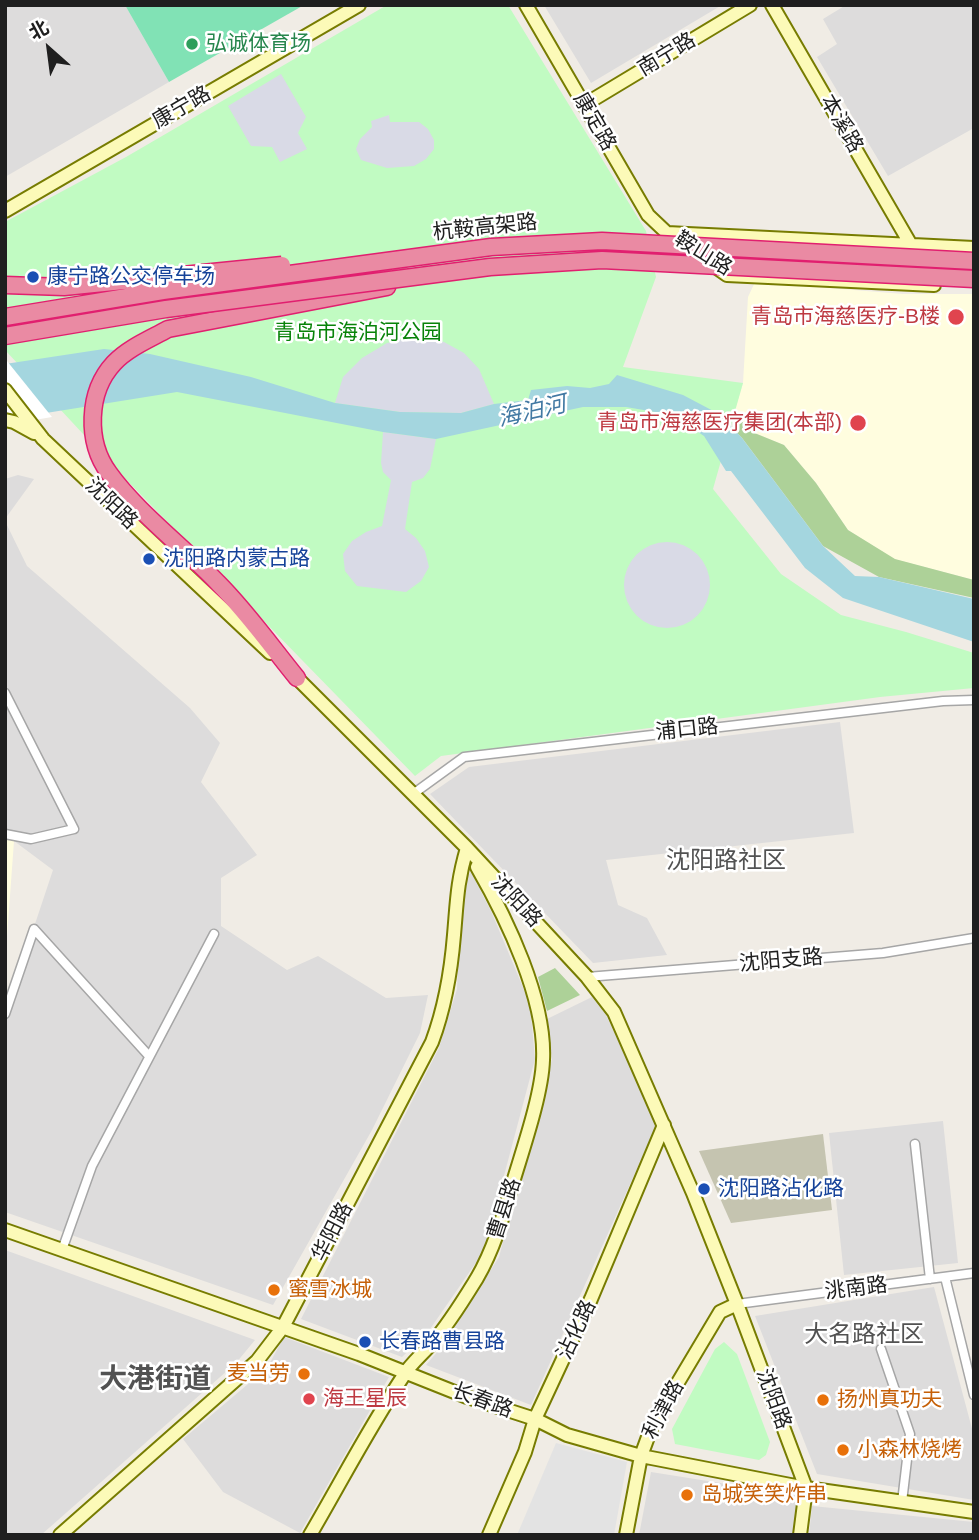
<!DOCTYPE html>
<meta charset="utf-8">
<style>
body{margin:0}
#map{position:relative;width:979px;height:1540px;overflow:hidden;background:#f0ece5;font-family:Arial,"Noto Sans SC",sans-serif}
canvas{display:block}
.frame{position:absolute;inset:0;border:7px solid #1f1f1f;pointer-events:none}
.north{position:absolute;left:14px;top:14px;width:70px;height:70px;-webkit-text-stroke:5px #fff;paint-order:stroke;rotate:332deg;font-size:19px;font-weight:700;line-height:28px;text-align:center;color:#1f1f1f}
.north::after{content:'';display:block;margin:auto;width:24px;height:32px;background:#1f1f1f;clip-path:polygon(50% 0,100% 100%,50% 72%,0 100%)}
</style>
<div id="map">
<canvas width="979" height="1540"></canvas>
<div class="frame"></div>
<div class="north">北</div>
</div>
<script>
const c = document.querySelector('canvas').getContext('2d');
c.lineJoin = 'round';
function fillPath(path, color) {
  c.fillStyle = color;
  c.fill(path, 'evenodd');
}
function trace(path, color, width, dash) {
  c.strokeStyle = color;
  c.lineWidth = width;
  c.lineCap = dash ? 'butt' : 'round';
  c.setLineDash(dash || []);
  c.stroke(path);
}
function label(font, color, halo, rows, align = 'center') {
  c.font = font + ' Arial,"Noto Sans SC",sans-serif';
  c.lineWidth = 5;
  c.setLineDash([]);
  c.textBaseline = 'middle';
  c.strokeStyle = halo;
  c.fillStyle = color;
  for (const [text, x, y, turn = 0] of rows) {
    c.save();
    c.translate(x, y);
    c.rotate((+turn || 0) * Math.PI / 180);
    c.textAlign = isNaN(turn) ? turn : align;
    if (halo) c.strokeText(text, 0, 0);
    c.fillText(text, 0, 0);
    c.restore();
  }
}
const residential = new Path2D(`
 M5 5H125L169 82 5 177Z
 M544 5H722L591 83Z
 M846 5H974V128L888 176 817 57 837 44 823 19Z
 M18 475 34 479 5 519V479Z
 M5 521 27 566 190 708 220 743 201 782 257 855 221 878V926L287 970 318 956 386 998 428 995 420 1033 372 1130 273 1305 5 1212V1014L53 870 14 841 5 839Z
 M840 722 854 833 606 860 618 905 647 918 667 955 593 963 430 794 469 767Z
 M471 872 491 911 530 1004 535 1059 484 1251 428 1332 402 1357 301 1319 439 1048 457 989 461 883Z
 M592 997 606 1015 657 1124 531 1405 426 1365 444 1344 499 1257 552 1059 547 1019Z
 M943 1121 958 1263 844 1275 829 1133Z
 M5 1250 255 1340 236 1363 41 1535H5Z
 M934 1287 974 1436V1500L817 1474 755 1316Z
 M284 1337 389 1377 300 1533 223 1492 183 1439 267 1368Z
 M651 1472 802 1496 796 1535H639Z
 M812 1506 974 1522V1535H809Z`);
const education = new Path2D(`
 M755 282 903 294H974V580L894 559 848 530 816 483 784 445 752 432 734 413 743 383 748 297Z
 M5 839 14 841 5 964Z`);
const construction = new Path2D(`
 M823 1134 832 1210 731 1223 699 1151Z`);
const forest = new Path2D(`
 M734 413 752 432 784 445 816 483 848 530 895 559 974 580V598L879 577 823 546 742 438 733 429Z
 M555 968 580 995 547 1011 538 977Z`);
const park = new Path2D(`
 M387 5H508L646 231 656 277 623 367 743 383 713 489 781 574 841 615 906 632 974 653V688L880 697 441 756 415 776 111 464 5 350V222L126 157Z
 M724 1342 737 1354 770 1442 766 1455 759 1460 675 1444 672 1429 715 1349Z`);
const pitch = new Path2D(`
 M125 5H304L169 82Z`);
const parking = new Path2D(`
 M556 1443 627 1462 614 1535H517Z`);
const plaza = new Path2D(`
 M281 74 306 117 298 133 307 149 280 162 272 147 251 146 228 106Z
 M389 115 390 122H419L428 129 434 140V149L426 159 414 166 387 168 361 160 356 149 360 139 372 127 371 121Z
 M427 338 444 342 464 353 479 369 494 404 461 413 400 412 335 403 343 377 362 358 387 343 406 339Z
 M383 432 436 439 430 469 423 478 412 482 405 529 416 538 425 551 429 567 421 581 406 592 357 586 345 571 343 554 352 541 366 532 382 526 391 480 383 472 381 463Z
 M624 585a43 43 0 1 1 86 0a43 43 0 1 1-86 0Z`);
const water = new Path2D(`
 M104 349 150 354 251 377 335 403 400 412 461 413 494 404 528 400 531 390 567 386 590 388 609 384 617 375 683 395 719 414 742 438 823 546 855 576 879 577 974 599V642L843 598 805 568 731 471H726L704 436 673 415 626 407H583L436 439 383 432 177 392 46 413 5 364Z`);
const pier = new Path2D(`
 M5 361H7L52 417 5 425Z`);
const street = new Path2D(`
 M5 693 74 829 31 839 5 834
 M413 794 464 757 943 701 974 700
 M587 977 883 953 974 938
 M5 1014 34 929 149 1056
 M915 1144 930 1279
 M62 1250 92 1166 214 934
 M945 1277 974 1395
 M737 1304 974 1273
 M881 1349 910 1434 902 1502`);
const secondary = new Path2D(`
 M526 5 648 215 667 233 727 275 934 285
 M772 5 933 283
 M584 105 750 5
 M5 211 359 5
 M667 233 974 248
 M5 390 43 439 270 653
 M5 420 14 422 34 433
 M292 673 467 848 587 977 614 1012 693 1193 737 1304 806 1488 800 1535
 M5 1230 359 1354 467 1397 535 1419 567 1435 641 1456 806 1488 974 1512
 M60 1535 257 1361 283 1327 432 1042C445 1007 451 972 454 935 457 901 457 882 467 848
 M310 1535C341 1482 370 1426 404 1375 411 1363 423 1354 432 1343 449 1324 464 1299 477 1278 495 1247 504 1213 514 1179 524 1146 542 1093 543 1060 546 1000 507 919 477 867
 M489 1535 525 1452 535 1419 591 1299 664 1125
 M626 1535 641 1456 652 1426 720 1312 737 1304`);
const highway = new Path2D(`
 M297 678C271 646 247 612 218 583 185 548 136 511 109 473 86 442 87 392 114 363 128 348 150 339 168 329L387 287`);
const highwayBridge = new Path2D(`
 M5 285 64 287 282 265
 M5 317 163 291 491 247 602 241 974 261
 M5 336 166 309 490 267 602 260 974 279`);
const markers = [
 [192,44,7,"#2e9e5b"],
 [33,277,7,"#1a4fb4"],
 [956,317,9,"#e0444e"],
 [858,423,9,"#e0444e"],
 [149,559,7,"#1a4fb4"],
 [704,1189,7,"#1a4fb4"],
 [274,1290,7,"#e8710a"],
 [365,1342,7,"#1a4fb4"],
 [304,1374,7,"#e8710a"],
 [309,1399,7,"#e0444e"],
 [823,1400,7,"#e8710a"],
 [843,1450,7,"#e8710a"],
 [687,1495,7,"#e8710a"]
];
const leisureNames = [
 ["弘诚体育场",206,44]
];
const streetNames = [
 ["南宁路",667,55,-31],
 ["康宁路",182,108,-30],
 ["康定路",594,122,60],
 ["本溪路",841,124,60],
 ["杭鞍高架路",485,228,-6],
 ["鞍山路",703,254,32],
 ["沈阳路",111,504,44],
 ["浦口路",687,730,-6],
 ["沈阳路",516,901,47],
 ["沈阳支路",781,961,-5],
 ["曹县路",505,1209,-72],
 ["华阳路",333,1232,-63],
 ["洮南路",856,1289,-7],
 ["沾化路",577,1330,-65],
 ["沈阳路",773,1399,70],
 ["长春路",482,1401,20],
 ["利津路",664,1410,-62]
];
const transitNames = [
 ["康宁路公交停车场",47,277],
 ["沈阳路内蒙古路",163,559],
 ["沈阳路沾化路",718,1189],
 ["长春路曹县路",379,1342]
];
const healthNames = [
 ["青岛市海慈医疗-B楼",940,317],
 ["青岛市海慈医疗集团(本部)",842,423],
 ["海王星辰",323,1399,"left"]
];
const parkNames = [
 ["青岛市海泊河公园",358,333]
];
const foodNames = [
 ["蜜雪冰城",288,1290],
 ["麦当劳",290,1374,"right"],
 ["扬州真功夫",837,1400],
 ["小森林烧烤",857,1450],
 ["岛城笑笑炸串",701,1495]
];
const waterNames = [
 ["海泊河",532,412,-13]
];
const quarterNames = [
 ["沈阳路社区",726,861],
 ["大名路社区",864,1335]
];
const districtNames = [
 ["大港街道",155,1380]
];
fillPath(residential, '#dddcdc');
fillPath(education, '#fffddf');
fillPath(construction, '#c5c4b0');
fillPath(forest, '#add198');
fillPath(park, '#c1fbc2');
fillPath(pitch, '#81e2b5');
fillPath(parking, '#e3e3e3');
fillPath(plaza, '#d9dae6');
fillPath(water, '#a4d6df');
fillPath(pier, '#fff');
trace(street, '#a6a6a6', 11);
trace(secondary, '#777c01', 16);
trace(highway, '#e11f6f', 19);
trace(street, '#fff', 8);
trace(secondary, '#fcfab8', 12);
trace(highway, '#ea8aa3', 16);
trace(highwayBridge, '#e11f6f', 19, []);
trace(highwayBridge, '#ea8aa3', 16);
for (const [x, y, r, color] of markers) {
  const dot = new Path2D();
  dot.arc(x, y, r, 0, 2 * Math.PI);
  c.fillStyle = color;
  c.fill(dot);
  trace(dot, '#fff', 2.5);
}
label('21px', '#27864d', '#fff', leisureNames, 'left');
label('21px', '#1f1f1f', '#fff', streetNames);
label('21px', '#164399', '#fff', transitNames, 'left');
label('21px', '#be3a42', '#fff', healthNames, 'right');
label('21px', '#088309', '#fff', parkNames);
label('21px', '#c56008', '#fff', foodNames, 'left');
label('italic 23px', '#4279a3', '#fff', waterNames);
label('24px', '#525252', '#fff', quarterNames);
label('bold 28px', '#525252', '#fff', districtNames);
</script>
